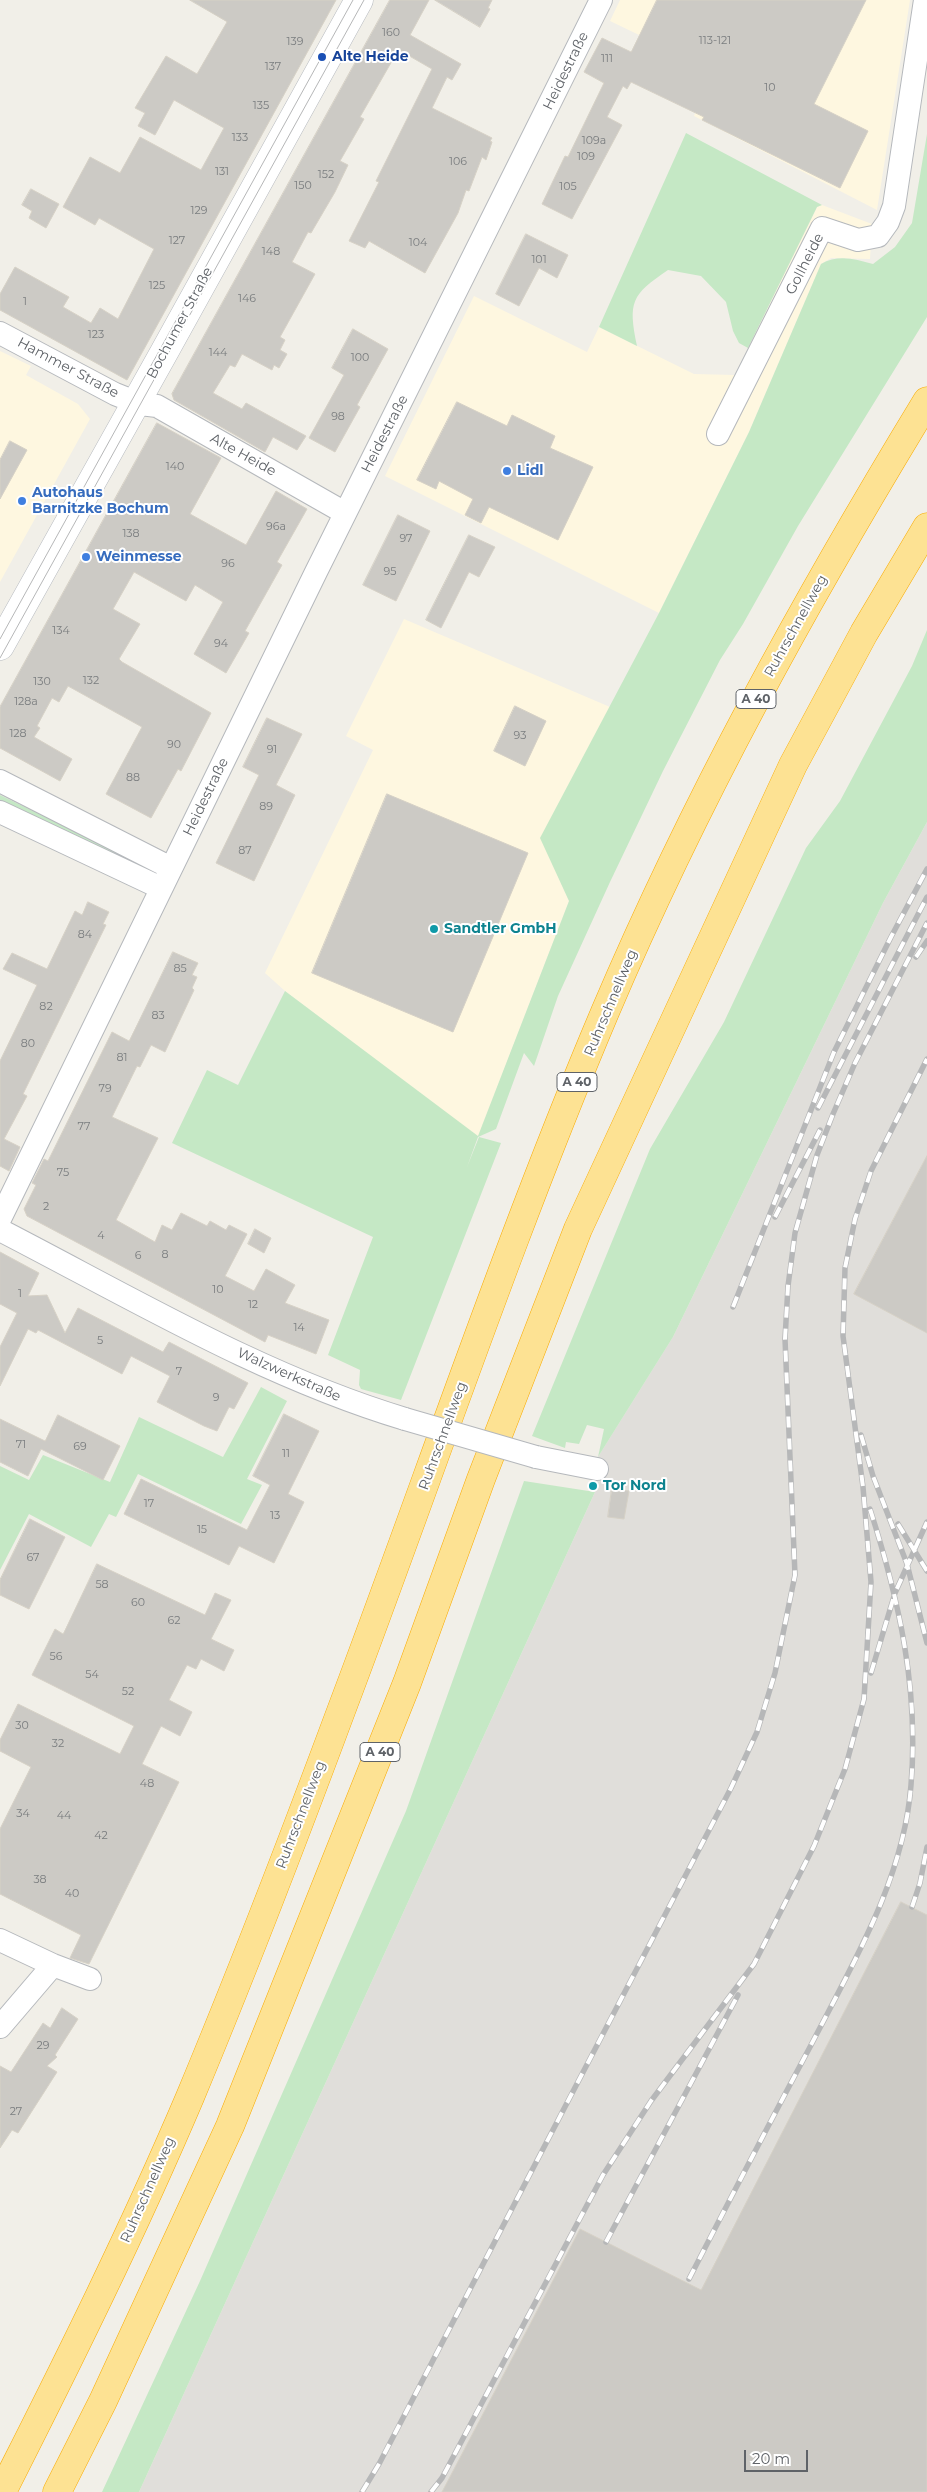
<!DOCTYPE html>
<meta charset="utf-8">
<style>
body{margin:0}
#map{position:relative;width:927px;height:2492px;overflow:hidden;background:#f1efe8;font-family:Montserrat,sans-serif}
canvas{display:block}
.scale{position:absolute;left:744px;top:2450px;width:64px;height:22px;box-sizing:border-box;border:2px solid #5f6368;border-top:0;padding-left:6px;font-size:15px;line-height:18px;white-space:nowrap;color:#5f6368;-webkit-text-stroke:4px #fff;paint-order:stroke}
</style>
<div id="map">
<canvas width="927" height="2492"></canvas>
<div class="scale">20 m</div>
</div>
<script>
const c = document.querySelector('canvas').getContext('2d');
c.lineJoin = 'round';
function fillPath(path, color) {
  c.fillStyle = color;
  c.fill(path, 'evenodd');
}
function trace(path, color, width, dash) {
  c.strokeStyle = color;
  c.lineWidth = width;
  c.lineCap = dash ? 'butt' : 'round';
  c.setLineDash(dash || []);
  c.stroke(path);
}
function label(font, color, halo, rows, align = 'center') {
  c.font = font + ' Montserrat,sans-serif';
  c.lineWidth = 4;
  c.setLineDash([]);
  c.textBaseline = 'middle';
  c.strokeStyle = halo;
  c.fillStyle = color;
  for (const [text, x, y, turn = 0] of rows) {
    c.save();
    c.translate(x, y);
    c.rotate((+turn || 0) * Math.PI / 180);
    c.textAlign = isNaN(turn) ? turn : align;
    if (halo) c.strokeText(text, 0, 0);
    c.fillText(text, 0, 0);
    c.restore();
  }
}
const commercial = new Path2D(`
 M620 0H910L877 210 694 116 712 70 610 21Z
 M822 205 872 224 870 259 831 258 821 264 749 432 659 613 385 476 474 296 587 352 599 327 694 374 735 375 817 207Z
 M0 351 31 366 26 375 78 404 90 419 0 582Z
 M404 619 610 707 541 838 569 901 478 1137 285 991 265 973 373 750 346 736Z`);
const industrial = new Path2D(`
 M927 822V2492H139L595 1492 598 1457 673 1337 883 903Z`);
const green = new Path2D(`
 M686 133 822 205 817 207 748 348 739 343 733 331 726 302 701 276 668 270C631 295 628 302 637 346L599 327Z
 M927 134V317L798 526 743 624 720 660 663 771 610 882 558 996 534 1066 524 1053 496 1129 478 1137 467 1167 479 1137 501 1143 401 1400 361 1389 359 1385 360 1370 328 1355 373 1237 172 1143 207 1070 238 1085 285 991 478 1136 569 901 540 838 659 613 749 432 821 264C838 254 855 259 873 264L895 247 912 223Z
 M927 630V822L883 903 673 1337 598 1457 604 1429 587 1425 579 1444 566 1442 565 1448 532 1436 650 1149 724 1022 806 848 840 801 912 666Z
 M0 795 135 860 134 864 0 802Z
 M261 1387 287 1401 247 1479 262 1485 241 1524 138 1474 116 1517 109 1514 91 1547 29 1514 0 1570V1466L29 1480 43 1455 110 1482 139 1417 223 1457Z
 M524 1481 595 1492 139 2492H102L200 2281 406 1811Z`);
const building = new Path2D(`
 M190 0H336L127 380 0 310V294L15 267 69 297 63 307 91 323 100 308 118 319 154 249 99 218 95 225 63 207 90 157 120 173 140 137 201 170 224 128 174 100 155 135 138 126 145 113 135 108 166 56 197 74 227 22Z
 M390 0H429L410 35 461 64 452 80 447 77 432 108 492 138 490 141 492 142 486 160 482 157 469 191 466 190 458 213 425 273 369 241 365 248 349 241 379 182 376 181 432 69 399 50 396 54 360 117 364 119 340 161 348 165 335 192 311 233 308 232 292 262 315 274 280 337 285 340 280 350 287 354 279 368 274 365 272 370 242 354 235 367 230 365 213 393 242 409 246 403 306 436 297 450 273 437 265 452 174 400 172 394Z
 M435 0H492L488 8 490 9 480 27Z
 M657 0H866L814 104 868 131 840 188 702 120 704 117 631 82 627 89 623 86 607 117 622 125 572 219 542 204 565 156 568 157 604 83 584 72 602 38 631 52Z
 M31 189 59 204 46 228 29 218 32 211 22 205Z
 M526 234 568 255 557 278 539 268 519 306 496 294Z
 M353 329 388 349 357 405 360 407 335 452 309 438 344 375 332 368Z
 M457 402 507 426 512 415 555 436 550 448 593 467 558 540 489 507 481 523 465 515 473 499 439 481 436 489 417 480Z
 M157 423 221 458 190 514 246 545 276 491 307 509 277 562 282 565 245 631 249 633 226 673 194 654 223 602 195 585 186 601 134 572 113 609 140 624 119 659 122 662 211 713 181 771 178 769 151 818 106 794 142 727 68 686 59 702 52 698 37 726 40 728 34 737 72 759 60 781 0 748V707Z
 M10 441 27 450 0 499V460Z
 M398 515 430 531 396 601 363 585Z
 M469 535 495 547 479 577 469 572 441 628 426 620Z
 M515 706 546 721 525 766 494 751Z
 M267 718 302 734 276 785 295 795 254 881 216 863 259 775 243 767Z
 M387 794 528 853 453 1032 312 973Z
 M88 902 109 912 103 924 106 925 23 1094 27 1096 4 1139 20 1147 9 1171 0 1166V1061L37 985 3 969 12 953 47 969 75 911 82 915Z
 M173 952 198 963 192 975 197 977 192 988 194 990 165 1052 151 1045 140 1067 137 1066 112 1117 158 1138 116 1220 155 1242 162 1225 172 1230 181 1213 207 1226 210 1221 226 1230 229 1225 247 1234 225 1276 254 1291 266 1269 295 1285 285 1303 329 1320 316 1354 268 1335 265 1342 27 1216 24 1209 36 1185 32 1183 44 1159 48 1161 112 1032 129 1041Z
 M927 1156V1333L854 1294Z
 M255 1229 271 1238 264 1253 248 1244Z
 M0 1252 39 1273 28 1296 47 1295 65 1333 78 1308 163 1352 169 1342 248 1383 234 1409 229 1407 217 1431 204 1426 157 1402 170 1376 131 1356 122 1374 38 1330 36 1333 28 1329 0 1386V1347L17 1313 0 1304Z
 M284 1414 319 1431 288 1494 304 1502 274 1563 239 1546 229 1565 124 1514 141 1479 247 1530 270 1485 253 1476Z
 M58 1415 120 1446 103 1480 41 1449 28 1476 0 1462V1419L45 1441Z
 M612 1489 629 1491 624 1519 608 1517Z
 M30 1519 65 1537 29 1609 0 1595V1580Z
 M97 1564 205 1615 215 1593 231 1600 211 1639 234 1650 224 1671 201 1659 196 1669 187 1665 169 1700 192 1712 180 1736 161 1726 142 1764 179 1782 89 1964 70 1958 81 1935 0 1894V1829L31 1767 0 1751V1740L18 1704 120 1754 134 1726 32 1675 55 1629 63 1634Z
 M901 1902 927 1915V2492H442L580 2229 701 2290Z
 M62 2008 78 2019 55 2055 57 2057 47 2066 57 2072 18 2133 12 2130 0 2148V2066L11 2072 43 2023 50 2028Z`);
const street = new Path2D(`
 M0 333 115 394 140 404 157 406 345 513
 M718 434 822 228 858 240 878 236 888 222 894 206 925 0
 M0 781 171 868
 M0 812 161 888
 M0 1219 316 572 601 0
 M0 1230C132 1298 262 1376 405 1419
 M536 1457 597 1469
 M0 1940 53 1965 90 1979
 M0 2027 53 1965`);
const secondary = new Path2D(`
 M0 646C120 431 241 216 359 0`);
const highway = new Path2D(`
 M2 2492C68 2362 133 2231 190 2097 243 1970 293 1840 341 1711 429 1478 508 1241 605 1012 695 800 807 598 927 401
 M57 2492 103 2401 230 2126 407 1683 481 1479 578 1229 793 765 864 633 927 527`);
const tram = new Path2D(`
 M0 639 353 0
 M0 658 364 0`);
const rail = new Path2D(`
 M916 957 927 941
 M818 1108 927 897
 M775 1217 820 1130
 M733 1307 834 1052 891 937 927 869
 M861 1435 873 1476 907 1564 927 1643
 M898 1524 927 1571
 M871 1673 895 1593 927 1522
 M912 1907 920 1883 927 1847
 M606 2242 738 1995
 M689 2279C729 2201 769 2124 810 2047 852 1965 904 1879 911 1785 919 1688 899 1600 870 1509
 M362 2492 379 2464 731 1788 757 1732 775 1673 795 1575 785 1339 788 1286 795 1233 817 1155 833 1114 855 1063 927 923
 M431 2492 442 2478 603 2175 651 2101 754 1964 814 1846 845 1769 864 1699 871 1582 863 1487 843 1336 845 1268 855 1219 871 1171 927 1059`);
const streetBridge = new Path2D(`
 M405 1419 536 1457`);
const markers = [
 [322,57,5,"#1a4fb4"],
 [507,471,5,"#3f7fe0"],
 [22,501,5,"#3f7fe0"],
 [86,557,5,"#3f7fe0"],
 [434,929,5,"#0f9aa8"],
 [593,1486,5,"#0f9aa8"]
];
const numberNames = [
 ["160",391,33],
 ["113-121",715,41],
 ["139",295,42],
 ["111",607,59],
 ["137",273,67],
 ["10",770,88],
 ["135",261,106],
 ["133",240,138],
 ["109a",594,141],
 ["109",586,157],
 ["106",458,162],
 ["131",222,172],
 ["152",326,175],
 ["150",303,186],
 ["105",568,187],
 ["129",199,211],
 ["127",177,241],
 ["104",418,243],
 ["148",271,252],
 ["101",539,260],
 ["125",157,286],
 ["146",247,299],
 ["1",25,302],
 ["123",96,335],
 ["144",218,353],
 ["100",360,358],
 ["98",338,417],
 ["140",175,467],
 ["96a",276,527],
 ["138",131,534],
 ["97",406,539],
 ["96",228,564],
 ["95",390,572],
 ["134",61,631],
 ["94",221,644],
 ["132",91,681],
 ["130",42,682],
 ["128a",26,702],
 ["128",18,734],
 ["93",520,736],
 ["90",174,745],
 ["91",272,750],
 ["88",133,778],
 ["89",266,807],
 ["87",245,851],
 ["84",85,935],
 ["85",180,969],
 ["82",46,1007],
 ["83",158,1016],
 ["80",28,1044],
 ["81",122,1058],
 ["79",105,1089],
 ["77",84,1127],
 ["75",63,1173],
 ["2",46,1207],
 ["4",101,1236],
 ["8",165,1255],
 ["6",138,1256],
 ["10",218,1290],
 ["1",20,1294],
 ["12",253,1305],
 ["14",299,1328],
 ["5",100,1341],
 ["7",179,1372],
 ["9",216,1398],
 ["71",21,1445],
 ["69",80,1447],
 ["11",286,1454],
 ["17",149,1504],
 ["13",275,1516],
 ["15",202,1530],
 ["67",33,1558],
 ["58",102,1585],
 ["60",138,1603],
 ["62",174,1621],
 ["56",56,1657],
 ["54",92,1675],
 ["52",128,1692],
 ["30",22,1726],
 ["32",58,1744],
 ["48",147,1784],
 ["34",23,1814],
 ["44",64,1816],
 ["42",101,1836],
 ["38",40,1880],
 ["40",72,1894],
 ["29",43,2046],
 ["27",16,2112]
];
const shields = [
 [756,699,40],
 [577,1082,40],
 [380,1752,40]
];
const shieldNames = [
 ["A 40",756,699],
 ["A 40",577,1082],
 ["A 40",380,1752]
];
const transitNames = [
 ["Alte Heide",332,57]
];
const streetNames = [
 ["Heidestraße",566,71,-64],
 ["Gollheide",805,264,-63],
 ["Bochumer Straße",180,323,-62],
 ["Hammer Straße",68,368,28],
 ["Heidestraße",385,434,-63],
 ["Alte Heide",243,455,29],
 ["Ruhrschnellweg",796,626,-61],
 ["Heidestraße",206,797,-64],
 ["Ruhrschnellweg",611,1003,-67],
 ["Walzwerkstraße",289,1375,24],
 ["Ruhrschnellweg",443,1436,-70],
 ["Ruhrschnellweg",301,1815,-69],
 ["Ruhrschnellweg",148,2190,-66]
];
const shopNames = [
 ["Lidl",517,471],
 ["Autohaus",32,493],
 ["Barnitzke Bochum",32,509],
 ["Weinmesse",96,557]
];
const cultureNames = [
 ["Sandtler GmbH",444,929],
 ["Tor Nord",603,1486]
];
fillPath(commercial, '#fef7e0');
fillPath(industrial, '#e0deda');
fillPath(green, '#c5e8c5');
fillPath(building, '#cccac5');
trace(building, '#d6d1c6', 1);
trace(street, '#b5b8bc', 24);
trace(secondary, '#b6babf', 29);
trace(highway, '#f9ab00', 29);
trace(street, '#fff', 22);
trace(secondary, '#fff', 28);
trace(highway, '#fde293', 28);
trace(tram, '#b6b7b8', 1);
trace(rail, '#b6b7b8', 5.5);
trace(rail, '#fff', 4, [11]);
trace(streetBridge, '#b5b8bc', 24, []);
trace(streetBridge, '#fff', 22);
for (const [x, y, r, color] of markers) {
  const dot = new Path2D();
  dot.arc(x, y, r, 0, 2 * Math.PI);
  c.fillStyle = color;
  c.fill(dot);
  trace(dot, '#fff', 2);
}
label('11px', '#7a7d7f', null, numberNames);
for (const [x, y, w] of shields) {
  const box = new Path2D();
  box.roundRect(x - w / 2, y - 9.5, w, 19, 4);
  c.fillStyle = '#fff';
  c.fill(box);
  trace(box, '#5f6368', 1);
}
label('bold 12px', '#5f6368', null, shieldNames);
label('bold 14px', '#164399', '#fff', transitNames, 'left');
label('14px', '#5f6368', '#fff', streetNames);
label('bold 14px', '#366cbe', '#fff', shopNames, 'left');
label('bold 14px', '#0d838f', '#fff', cultureNames, 'left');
</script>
